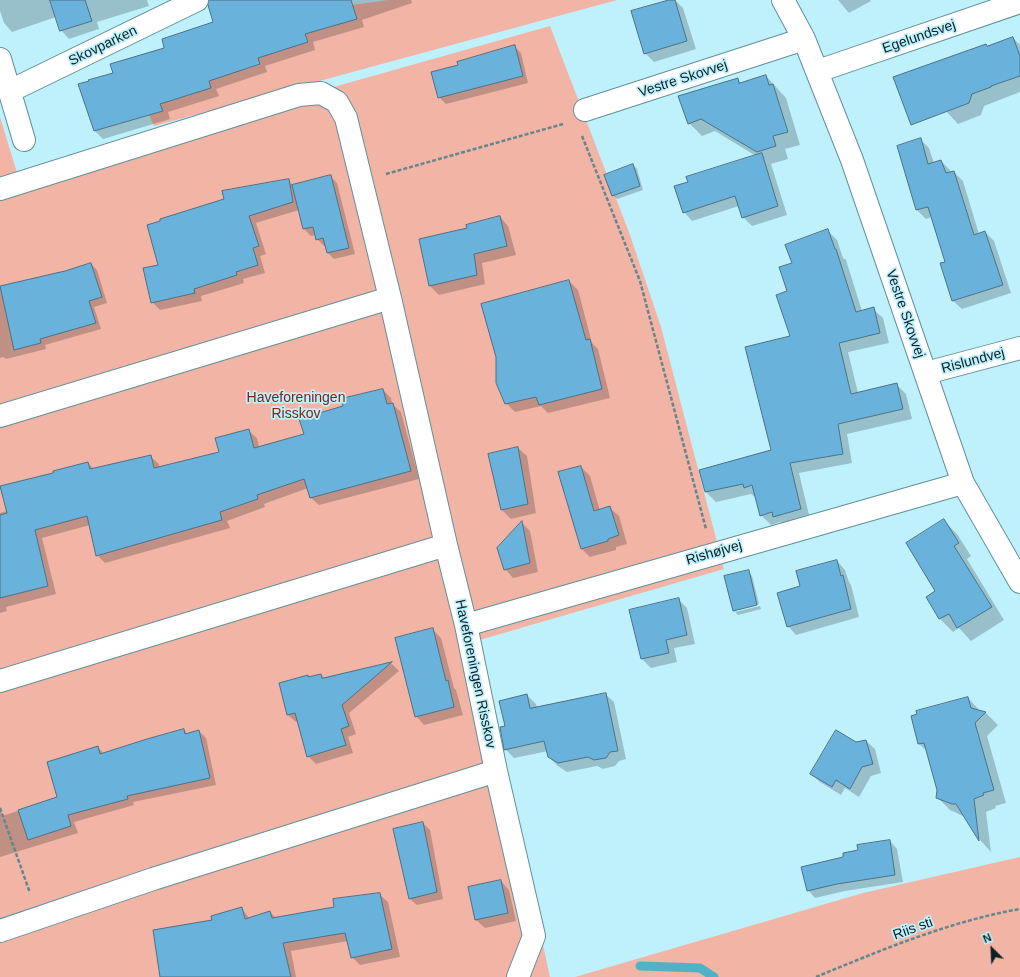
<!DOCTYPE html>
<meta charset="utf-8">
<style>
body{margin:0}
#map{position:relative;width:1020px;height:977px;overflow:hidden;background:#bff1fd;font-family:Arial,sans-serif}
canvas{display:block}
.north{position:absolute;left:972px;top:929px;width:40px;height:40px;-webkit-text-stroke:3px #bff1fd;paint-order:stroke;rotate:336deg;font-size:11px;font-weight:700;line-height:16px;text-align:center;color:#0d2025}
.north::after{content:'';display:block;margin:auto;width:14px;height:18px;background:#0d2025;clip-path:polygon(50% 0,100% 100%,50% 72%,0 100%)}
</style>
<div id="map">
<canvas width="1020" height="977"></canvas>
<div class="north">N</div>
</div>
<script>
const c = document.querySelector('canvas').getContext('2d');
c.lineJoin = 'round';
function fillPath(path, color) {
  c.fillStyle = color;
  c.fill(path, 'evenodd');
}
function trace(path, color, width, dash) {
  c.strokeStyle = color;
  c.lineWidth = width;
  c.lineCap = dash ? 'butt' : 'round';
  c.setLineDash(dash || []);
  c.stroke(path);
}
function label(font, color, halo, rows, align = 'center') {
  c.font = font + ' Arial,sans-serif';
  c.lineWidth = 3.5;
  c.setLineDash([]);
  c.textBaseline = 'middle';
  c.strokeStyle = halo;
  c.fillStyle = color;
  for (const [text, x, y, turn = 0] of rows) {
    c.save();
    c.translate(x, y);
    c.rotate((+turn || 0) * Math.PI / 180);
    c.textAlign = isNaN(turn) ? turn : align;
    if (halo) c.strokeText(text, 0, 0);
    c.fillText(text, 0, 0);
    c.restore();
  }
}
const green = new Path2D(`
 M388 0H617L154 126 149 115 163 111 158 97 211 88 207 74 246 69 259 65 255 51 308 42 303 27 352 5Z
 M550 26 630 235 661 327 724 569 476 641 550 977H0V117L18 176Z
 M1020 857V977H575L863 893Z`);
const shadow = new Path2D(`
 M0 0H147L149 6 97 22 99 29 69 39 61 30 56 17 12 32 4 23 0 11Z
 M262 0H411L412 3 362 20 364 27 313 42 315 50 265 66 267 72 216 89 219 96 168 112 170 119 103 139 95 131 114 73Z
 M672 0H675L683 8 696 49 654 62 645 53Z
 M838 0H870L871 1 849 13Z
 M1013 38 1020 45V92L984 106 981 115 958 124 946 111 986 45 988 47Z
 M514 46 521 53 528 83 446 104 439 97 459 66Z
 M766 76 786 98 800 145 785 149 788 159 771 164 787 215 752 226 743 217 739 206 692 221 684 212 756 156 715 131 702 136 689 123 738 79 741 83Z
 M920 139 929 148 934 163 941 161 950 170 951 173 954 172 963 181 979 234 985 232 994 241 1011 293 962 309 953 301 946 263 932 217 926 219 917 210 898 146Z
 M633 165 637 169 643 190 617 199 613 195Z
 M330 176 337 183 355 254 334 259 327 252 326 246H324L317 239 316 235 311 236 304 229 299 210 256 223 266 254 260 256 265 273 243 279 244 283 201 296 202 301 160 310 152 302 159 266 288 180 293 185Z
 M500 217 508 226 516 255 482 263 485 284 439 295 430 286 420 240 468 229Z
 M827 230 837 240 843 258 846 260 862 311 873 309 883 318 889 343 848 352 858 393 896 384 906 394 912 419 847 434 852 463 799 473 810 519 784 526 780 522 771 525 761 515 756 497H755L751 494 716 502 706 492 700 471 772 451 792 337 789 292 793 263Z
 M91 264 97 270 107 303 94 307 101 329 45 345 46 349 6 359 3 357 0 358V287L65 272Z
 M569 281 578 290 592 343 598 349 610 398 548 413 541 406 515 412 506 403Z
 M383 390 391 398 392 404 401 412 419 479 319 505 310 497 308 488 264 504 265 507 227 521 230 528 105 563 97 555 90 525 42 538 56 594 6 607 7 611 0 613V513L7 511 54 474 88 463 94 469 150 456 159 464V467L220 453 248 430 257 438 259 447 305 435 344 406Z
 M518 448 527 456 536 513 511 519 502 510Z
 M581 467 590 476 600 511 610 508 619 516 627 544 616 547V550L590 557 581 548Z
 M944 521 957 534 971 556 967 559 1004 620 971 641 959 628 953 632 940 619 927 597 937 592Z
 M522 523 530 531 538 572 513 578 505 569Z
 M837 561 845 570 849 582 851 585 859 617 796 635 788 626 801 587Z
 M748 571 752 576 759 604 735 609V612L760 606 761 609 738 615 734 611Z
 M678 599 687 608 695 644 674 648 677 662 651 668 642 659Z
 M433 630 441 638 454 688 456 690 463 715 424 725 416 716Z
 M392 664 399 671 349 713 356 734 348 737 353 753 316 764 308 756 299 722H296L288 715 307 676 309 678 321 675 324 678Z
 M605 694 614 702 626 759 619 761 615 766 603 769 597 766 567 772 558 766 549 757 548 751 514 758 505 749 506 727 527 695 536 704 537 708Z
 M968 698 981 712 986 713 998 725 987 736 1006 803 995 806 996 808 986 812 991 852 980 840 965 817 950 810 937 797 938 790 928 752 919 744Z
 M184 730 187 734 199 731 206 738 216 785 133 802 134 805 74 822 78 833 0 857V806L2 816 59 798 98 747 104 754Z
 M866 741 875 749 881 773 871 776 859 797 845 788 841 795 820 782 811 774 856 743Z
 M423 823 430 830 443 899 417 905 410 899Z
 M890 841 897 849 903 882 845 891 815 898 808 890 844 857 859 851Z
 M501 881 509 890 516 921 485 928 476 920Z
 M379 894 388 902 400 957 360 965 352 957 348 941 291 951 296 977H161L214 921 242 909 250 919 270 912 276 918 336 908Z`);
const stream = new Path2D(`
 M640 966 700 968 714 977`);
const building = new Path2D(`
 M50 0H85L92 21 60 31Z
 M209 0H351L357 19 305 34 308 42 258 58 260 64 209 81 211 88 160 104 163 111 94 131 78 84 89 81 88 80 113 73 110 64 164 48 162 39 213 22 208 5Z
 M669 0H675L687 41 644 54 631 11Z
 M1013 37 1020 56V76L991 86V87L972 94 969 103 911 125 893 77 986 44 987 46Z
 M515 45 523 76 438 98 431 72 458 65 457 62Z
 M766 75 769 85 773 84 788 132 773 136 776 146 757 152 701 119 688 124 678 96 738 78 739 83Z
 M921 138 928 164 941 160 946 173 954 171 974 235 985 231 1003 285 952 301 940 263 945 262 928 207 916 210 897 146Z
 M762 153 778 206 742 218 735 196 683 213 674 186 688 182 686 177Z
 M633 164 640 186 612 196 604 175Z
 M331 175 349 248 327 253 323 238 316 240 313 227 303 229 292 185Z
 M289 179 293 202 249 216 259 246 253 248 258 265 236 272 237 275 194 289 195 293 151 303 143 268 158 265 147 225 160 221V219L224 199 222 191Z
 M500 216 507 246 474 254 477 275 429 286 419 239 467 228 466 225Z
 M828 229 835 249H836L856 312 874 307 880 333 839 343 851 394 897 383 903 409 838 424 843 454 790 463 801 509 773 517 772 512 760 516 752 485 744 488 743 484 705 492 699 470 771 450 745 347 790 336 776 295 787 291 779 267 792 263 785 245Z
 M91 263 102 297 89 301 96 323 40 339 41 343 14 350 0 286 65 271Z
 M569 280 586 340 590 339 602 389 539 405 536 397 505 404 496 383V357L481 304Z
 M383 389 387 404 393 403 411 471 310 498 304 479 257 495 258 499 220 512 222 520 96 556 87 516 35 530 48 586 0 598V515L7 513 0 486 53 473V471L88 462 90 469 151 455 154 468 219 452 215 438 249 429 254 448 304 434 299 419 343 406 341 399Z
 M518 447 528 504 501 510 488 454Z
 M581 466 594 511 610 506 619 535 608 539V541L581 549 558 472Z
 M944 519 959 543 954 546 992 607 957 628 949 614 939 619 926 597 935 591 906 543Z
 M522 521 530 563 504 570 497 548Z
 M837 560 841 576 843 575 851 609 787 627 777 593 800 586 796 571Z
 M749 570 757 605 733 611 724 576Z
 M679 598 687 635 666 640 669 653 641 659 629 610Z
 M433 628 446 681 448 680 454 707 415 717 395 638Z
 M392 662 342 705 349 726 341 729 346 745 307 757 295 713 287 715 279 683 308 675V677L321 674 322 678Z
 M606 693 618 751 610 752 606 758 594 760 588 757 558 763 548 757 544 741 504 750 500 727 505 726 499 701 527 694 530 708Z
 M968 697 971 708 986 712 975 723 994 790 983 793 984 795 974 799 979 841 956 804H952L936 798 937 790 924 743 918 744 911 716 917 714 916 711Z
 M184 729 185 734 199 730 210 778 127 796 128 799 68 815 71 826 28 840 18 810 57 797 47 762 98 746 100 754 147 739Z
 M836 730 856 742 866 740 873 764 862 767 850 789 836 780 832 787 810 774Z
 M423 822 437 892 409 899 393 829Z
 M890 840 895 875 837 884 807 891 801 867 843 857V853L858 850 857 845Z
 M501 880 508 913 475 920 468 887Z
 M380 893 392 949 351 958 345 933 283 943 291 977H160L153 930 212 920 211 916 242 907 245 919 270 911 272 918 334 907 333 899Z`);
const path = new Path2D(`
 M582 136 640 281 706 529
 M386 174 563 124
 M0 808 30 893
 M816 977C881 950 951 921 1020 909`);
const minor = new Path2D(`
 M783 0 804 39 852 160 963 483 1020 582
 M0 59 24 140
 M818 71 1020 2
 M10 91 197 0
 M585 110 804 39
 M0 189 299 95 321 93 337 102 346 118 390 298
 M926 373 1020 348
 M0 416 390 298 446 545 466 625 496 771 534 936 518 977
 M466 625 963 483
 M0 681 446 545
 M0 931 153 879 496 771`);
const streetNames = [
 ["Egelundsvej",919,37,-19],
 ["Skovparken",103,46,-26],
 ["Vestre Skovvej",683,79,-18],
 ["Vestre Skovvej",905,314,71],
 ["Rislundvej",973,361,-15],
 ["Rishøjvej",714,553,-16],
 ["Haveforeningen Risskov",475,674,78],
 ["Riis sti",913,929,-20]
];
const parkNames = [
 ["Haveforeningen",296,398],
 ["Risskov",296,414]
];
fillPath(green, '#f2b4a5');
fillPath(shadow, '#0003');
trace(stream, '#50b1c7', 9);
fillPath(building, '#68b2dc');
trace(building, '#4d7186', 1);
trace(minor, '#62909b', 24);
trace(path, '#64868f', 2.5, [4, 2]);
trace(minor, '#fff', 22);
label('14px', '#0d2025', '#bff1fd', streetNames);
label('14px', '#7c240f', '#bff1fd', parkNames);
</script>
